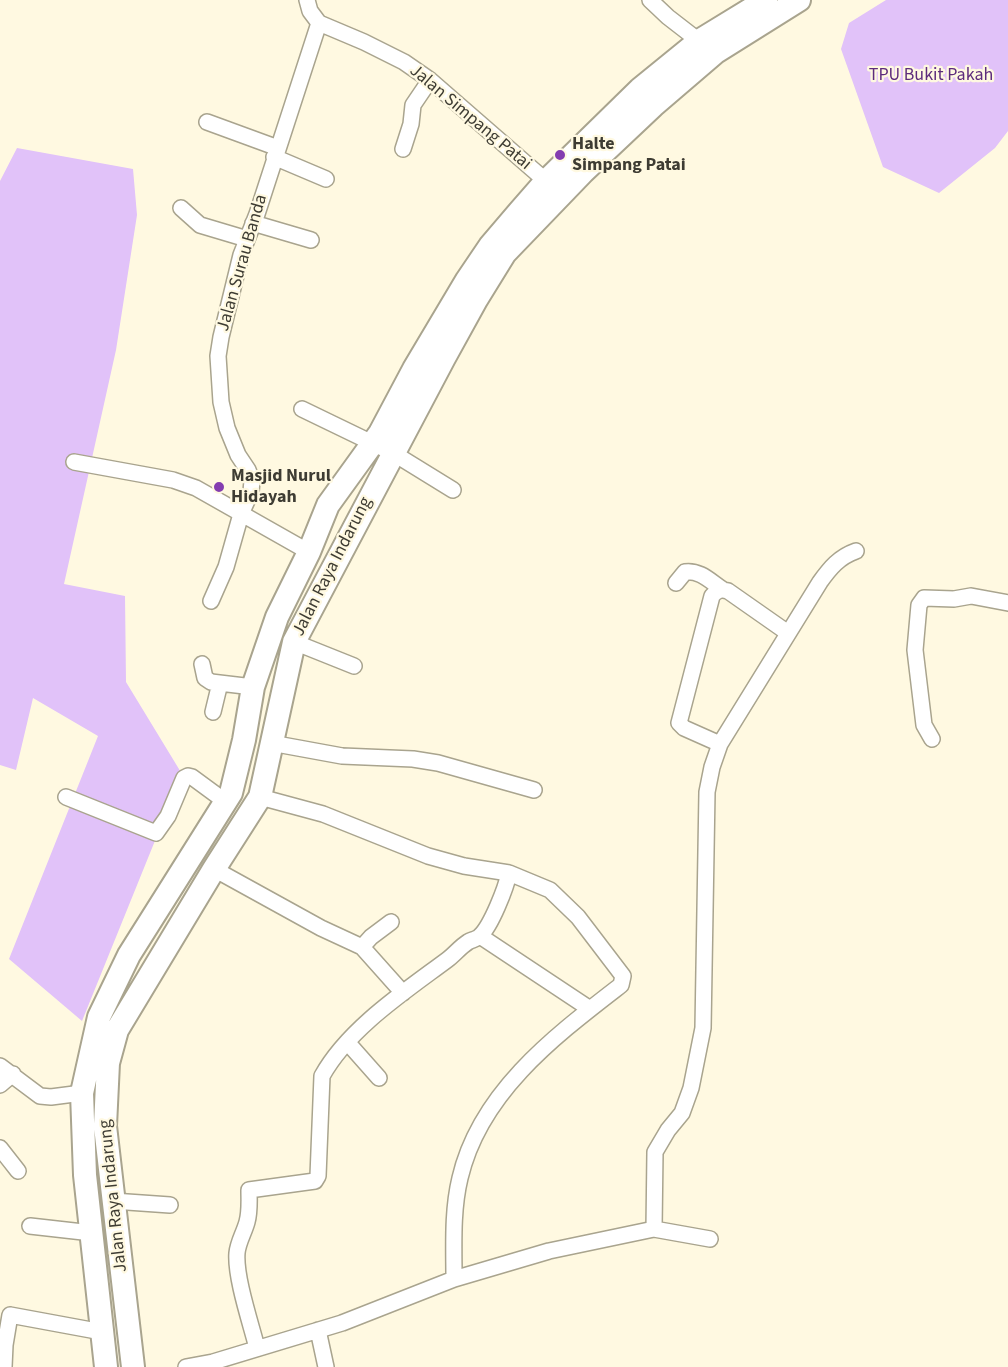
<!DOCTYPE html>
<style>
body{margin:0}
canvas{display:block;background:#fff9e1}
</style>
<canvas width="1008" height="1367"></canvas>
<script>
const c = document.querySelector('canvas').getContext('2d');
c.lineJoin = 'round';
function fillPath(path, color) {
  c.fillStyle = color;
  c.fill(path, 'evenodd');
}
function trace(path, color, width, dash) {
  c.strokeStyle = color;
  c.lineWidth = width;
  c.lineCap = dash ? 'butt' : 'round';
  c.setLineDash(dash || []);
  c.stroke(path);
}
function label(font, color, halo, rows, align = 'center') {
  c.font = font + ' "Source Sans 3",sans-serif';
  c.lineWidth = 4.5;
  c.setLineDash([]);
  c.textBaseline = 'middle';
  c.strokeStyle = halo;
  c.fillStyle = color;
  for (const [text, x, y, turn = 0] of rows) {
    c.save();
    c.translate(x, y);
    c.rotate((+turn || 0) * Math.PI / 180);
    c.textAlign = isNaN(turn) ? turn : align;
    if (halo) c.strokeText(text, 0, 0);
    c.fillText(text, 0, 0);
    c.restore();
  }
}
const green = new Path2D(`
 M886 0H1008V131L995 148 939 193 883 167 841 49 849 23Z
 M17 148 133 169 137 215 116 350 64 584 125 596 126 682 182 774 82 1021 9 959 98 736 33 698 16 770 0 765V181Z`);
const minor = new Path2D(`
 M307 0 310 11 319 23 364 42 404 62 430 80 546 181
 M650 0 668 17 699 41
 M207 122 278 148
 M403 149 411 124 413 105 430 80
 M274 157 326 179
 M181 208 200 225 247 239
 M253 223 311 240
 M302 409 393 453 453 490
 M74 462 173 480 196 488 309 552
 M676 583 685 572C700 570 710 581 722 589
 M211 601 226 567 241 514 251 492 252 480 248 470 238 455 227 428 221 402 218 356 221 337 241 255 257 214 319 23
 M294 642 354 666
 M202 664 205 678 211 682 253 687
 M213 712 220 683
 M932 739 924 725 915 650 919 605 924 598 954 599 971 596 1008 603
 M271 743 342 756 413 759 438 763 534 790
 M720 744 684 728 679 723 712 596C717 590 721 589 728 591L788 633
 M66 797 156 833 168 816 184 778 188 776 192 777 226 802
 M214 869 321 928 362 947 403 993
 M480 936 590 1009
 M362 947 371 937 391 922
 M348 1043 379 1078
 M0 1066 40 1096 51 1097 82 1093
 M0 1085 13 1074
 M0 1148 18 1171
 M113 1201 170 1205
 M30 1226 92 1233
 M654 1229 655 1152 668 1130 682 1113 691 1088 703 1028 707 792 712 767 720 744 820 582C830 568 839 557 856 551
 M454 1279C454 1246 452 1211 460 1178 480 1092 555 1036 621 985L623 976 578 917 550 890 509 873
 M318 1330 326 1367
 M257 1348C251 1324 235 1277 237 1253 238 1242 244 1233 247 1222 250 1211 249 1201 249 1190L315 1181 318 1176 322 1076C348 1029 404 992 447 960 454 955 460 947 468 942 471 940 477 939 480 936 491 926 506 888 509 873L464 866 428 856 323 814 260 797
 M4 1367 5 1345 10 1315 102 1332
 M186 1367 213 1362 342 1323 454 1279 549 1251 654 1229 710 1239`);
const highway = new Path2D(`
 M106 1367 85 1175 82 1093 99 1017 129 955 231 793 244 740 253 687 277 617 309 552 328 505 380 433 414 369 467 280 490 246 519 212 546 181 640 89 699 41 766 0
 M133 1367 105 1126 108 1063 117 1030 214 869 260 797 294 642 444 358 476 300 505 253 583 172 653 106 716 52 799 0`);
const markers = [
 [560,155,6,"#843db0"],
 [219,487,6,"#843db0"]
];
const parkNames = [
 ["TPU Bukit Pakah",931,76]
];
const streetNames = [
 ["Jalan Simpang Patai",470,118,40],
 ["Jalan Surau Banda",243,263,-74],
 ["Jalan Raya Indarung",333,567,-63],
 ["Jalan Raya Indarung",114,1196,-96]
];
const poiNames = [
 ["Halte",572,145],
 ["Simpang Patai",572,166],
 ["Masjid Nurul",231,477],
 ["Hidayah",231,498]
];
fillPath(green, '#e1c2f9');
trace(minor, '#a9a48e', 18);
trace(highway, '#a9a48e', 26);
trace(minor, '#fff', 15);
trace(highway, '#fff', 22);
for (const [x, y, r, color] of markers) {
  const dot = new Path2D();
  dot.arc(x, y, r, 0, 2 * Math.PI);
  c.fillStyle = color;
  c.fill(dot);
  trace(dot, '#fff9e1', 2);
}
label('18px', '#5d2b7c', '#fff9e1', parkNames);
label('18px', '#3e3c33', '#fff9e1', streetNames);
label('bold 18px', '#3e3c33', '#fff9e1', poiNames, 'left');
</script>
